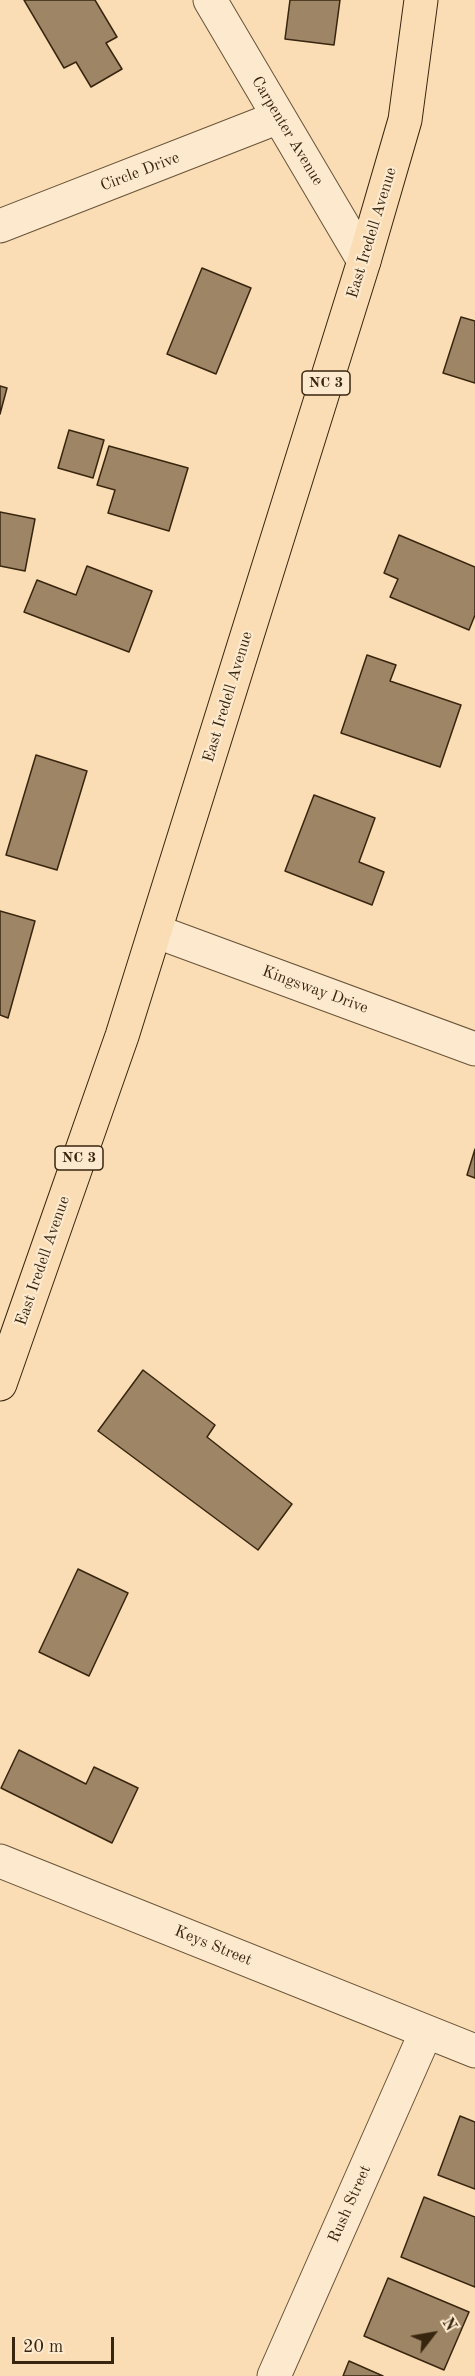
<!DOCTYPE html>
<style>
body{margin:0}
#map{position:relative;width:475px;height:2376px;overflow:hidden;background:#faddb4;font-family:"Old Standard TT",serif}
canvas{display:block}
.north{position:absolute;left:403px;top:2304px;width:60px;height:60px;-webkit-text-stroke:4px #fce9ce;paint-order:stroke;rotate:59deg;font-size:16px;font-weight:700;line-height:24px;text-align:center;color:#38250f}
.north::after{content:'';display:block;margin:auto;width:21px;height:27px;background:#38250f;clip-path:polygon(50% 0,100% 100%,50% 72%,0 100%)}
.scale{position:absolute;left:12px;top:2337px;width:102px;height:27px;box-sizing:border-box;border:3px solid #38250f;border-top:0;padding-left:8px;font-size:18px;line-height:21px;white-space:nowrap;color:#38250f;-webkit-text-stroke:4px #fce9ce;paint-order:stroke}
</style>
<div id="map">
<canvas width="475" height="2376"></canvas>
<div class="north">N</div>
<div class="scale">20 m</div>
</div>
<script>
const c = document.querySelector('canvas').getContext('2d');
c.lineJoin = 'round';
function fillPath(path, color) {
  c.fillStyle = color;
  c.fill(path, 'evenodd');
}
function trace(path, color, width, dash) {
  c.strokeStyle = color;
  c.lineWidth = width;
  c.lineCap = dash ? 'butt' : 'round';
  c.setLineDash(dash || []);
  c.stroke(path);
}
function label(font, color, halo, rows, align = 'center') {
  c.font = font + ' "Old Standard TT",serif';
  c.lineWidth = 4.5;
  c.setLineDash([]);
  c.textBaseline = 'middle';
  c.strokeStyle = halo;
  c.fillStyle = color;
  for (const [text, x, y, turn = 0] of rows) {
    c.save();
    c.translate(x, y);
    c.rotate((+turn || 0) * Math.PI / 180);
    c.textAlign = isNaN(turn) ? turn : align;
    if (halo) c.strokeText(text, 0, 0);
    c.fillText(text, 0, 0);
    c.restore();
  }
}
const building = new Path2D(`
 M24 0H95L117 37 106 43 122 69 91 87 76 62 64 68Z
 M290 0H340L334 45 285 39Z
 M202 268 251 288 216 374 167 354Z
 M461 317 475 321V383L443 373Z
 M0 386 7 388 0 414Z
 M69 430 104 440 93 478 58 468Z
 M109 446 188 468 169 531 108 513 115 490 97 485Z
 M0 512 35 519 25 571 0 566Z
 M399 535 475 567V615L469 630 390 597 398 579 384 573Z
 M87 566 152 591 129 652 24 612 37 580 76 595Z
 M367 655 396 665 390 681 461 705 440 767 341 733Z
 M36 755 87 771 57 870 6 855Z
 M314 795 375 818 359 862 384 872 372 905 285 871Z
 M0 911 35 921 8 1018 0 1015Z
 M475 1149V1178L467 1175Z
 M143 1370 215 1425 207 1437 292 1504 258 1550 98 1431Z
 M78 1569 128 1593 89 1676 39 1652Z
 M19 1750 86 1784 94 1767 138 1788 112 1843 1 1788Z
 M460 2116 475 2122V2189L438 2175Z
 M424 2197 475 2217V2287L401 2257Z
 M388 2278 469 2312 444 2370 364 2336Z
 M349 2361 383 2376H343Z`);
const minor = new Path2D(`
 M210 0 364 261
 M0 226 279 117
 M155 931 475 1049
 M0 1861 475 2051
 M274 2376 426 2032`);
const major = new Path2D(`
 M0 1384 122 1036 364 261 405 120 421 0`);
const shields = [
 [326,383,48],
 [79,1158,48]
];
const shieldNames = [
 ["NC 3",326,383],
 ["NC 3",79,1158]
];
const streetNames = [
 ["Carpenter Avenue",287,131,59],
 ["Circle Drive",140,172,-21],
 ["East Iredell Avenue",372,233,-73],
 ["East Iredell Avenue",228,697,-73],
 ["Kingsway Drive",315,990,20],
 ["East Iredell Avenue",43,1261,-71],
 ["Keys Street",213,1946,22],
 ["Rush Street",350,2204,-66]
];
fillPath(building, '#9d8565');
trace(building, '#38250f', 1.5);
trace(minor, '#685338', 35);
trace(major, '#38250f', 35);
trace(minor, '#fce9ce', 33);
trace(major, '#faddb4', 33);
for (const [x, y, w] of shields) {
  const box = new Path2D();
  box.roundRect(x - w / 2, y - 12, w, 24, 4.5);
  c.fillStyle = '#fce9ce';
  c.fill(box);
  trace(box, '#38250f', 1.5);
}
label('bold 15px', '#38250f', null, shieldNames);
label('16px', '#38250f', '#fce9ce', streetNames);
</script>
